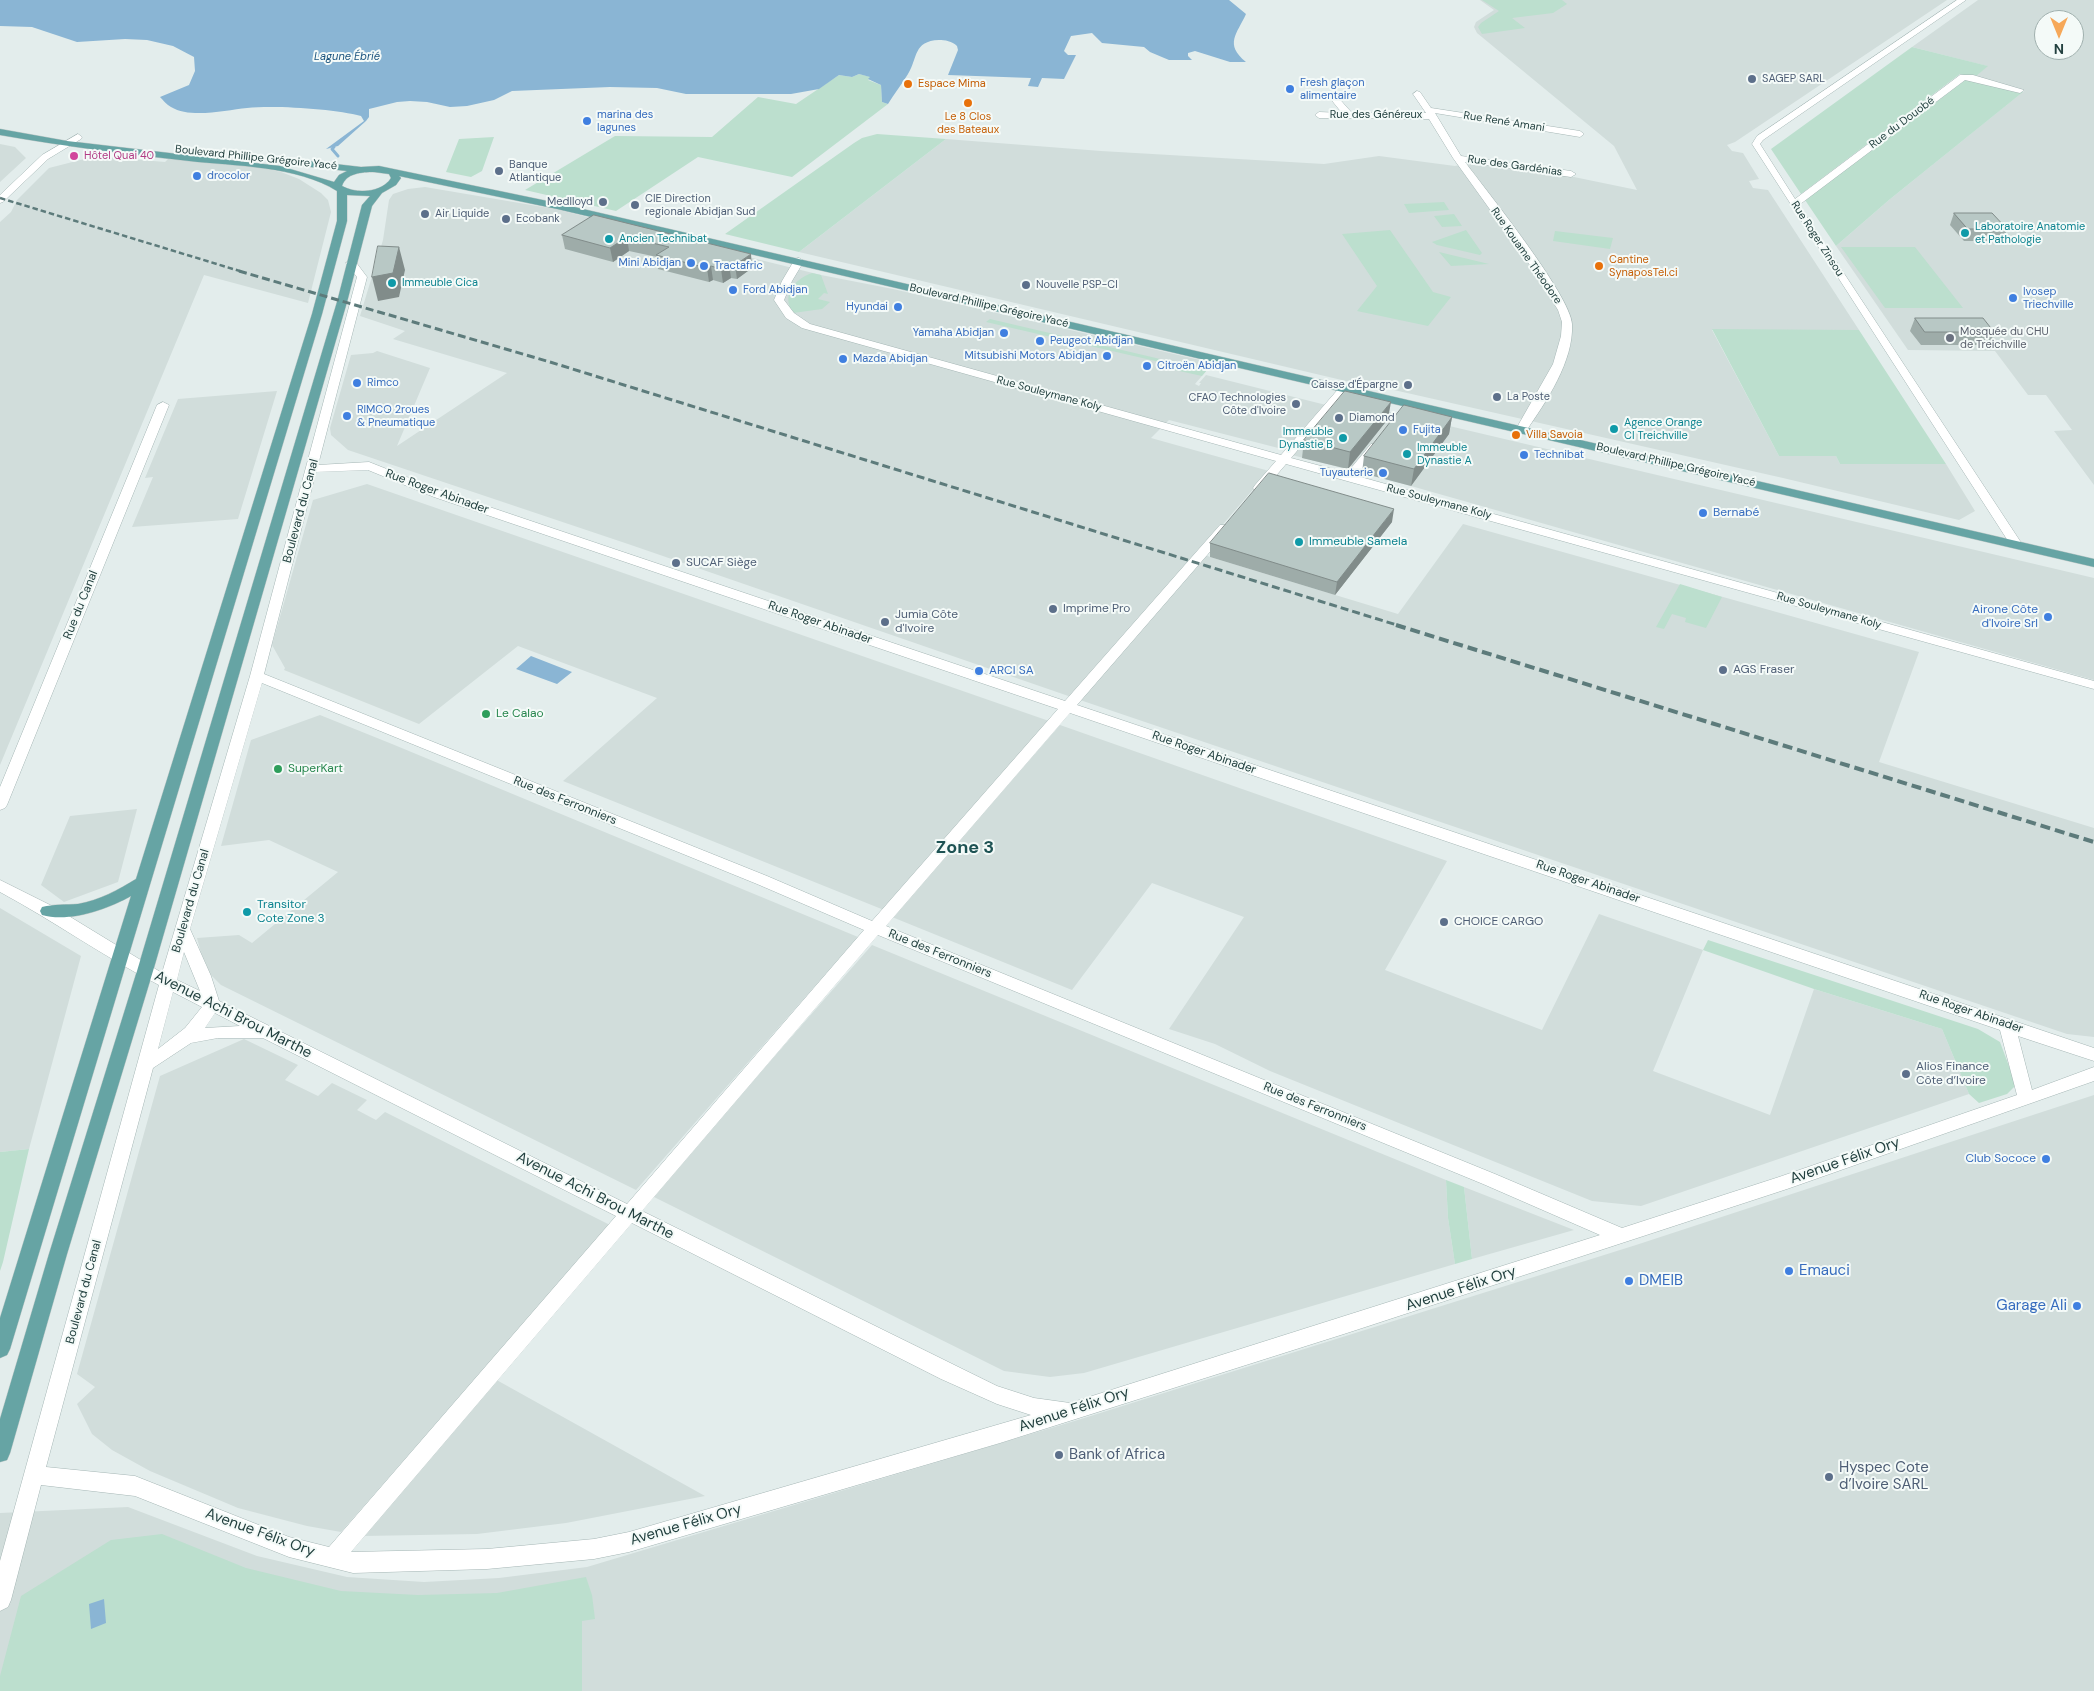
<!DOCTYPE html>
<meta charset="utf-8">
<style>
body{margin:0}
#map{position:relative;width:2094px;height:1691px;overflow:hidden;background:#e3edec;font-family:"DM Sans",sans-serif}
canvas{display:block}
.north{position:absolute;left:2034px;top:10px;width:50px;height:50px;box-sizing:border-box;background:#f4faf8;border:1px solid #a0b0ae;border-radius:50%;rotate:180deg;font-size:14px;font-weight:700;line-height:20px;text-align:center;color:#22403f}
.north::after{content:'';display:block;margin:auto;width:18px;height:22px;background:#f6a859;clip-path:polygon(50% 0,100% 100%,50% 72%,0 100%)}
</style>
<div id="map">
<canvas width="2094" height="1691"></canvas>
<div class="north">N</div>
</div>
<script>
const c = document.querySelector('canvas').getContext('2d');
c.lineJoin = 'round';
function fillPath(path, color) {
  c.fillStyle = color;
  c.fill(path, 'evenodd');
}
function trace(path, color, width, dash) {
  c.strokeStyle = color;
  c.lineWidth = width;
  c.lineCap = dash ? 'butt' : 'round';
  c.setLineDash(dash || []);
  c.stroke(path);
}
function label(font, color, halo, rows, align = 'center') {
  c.font = font + ' "DM Sans",sans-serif';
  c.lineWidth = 4;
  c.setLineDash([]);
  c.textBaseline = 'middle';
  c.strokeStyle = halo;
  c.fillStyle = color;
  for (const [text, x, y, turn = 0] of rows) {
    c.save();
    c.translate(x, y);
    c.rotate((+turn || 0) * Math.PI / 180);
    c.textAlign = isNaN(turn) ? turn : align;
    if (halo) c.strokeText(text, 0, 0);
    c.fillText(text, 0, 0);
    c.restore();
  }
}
const built = new Path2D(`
 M1480 0H1947L1735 142 1727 145 1732 151 1743 153 1759 179 1749 181 1753 188 1768 190 1859 330H1712L1779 456H1836L1840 464H1946L1975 511 1959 520 1783 478 1385 388 1384 390 799 252 946 139 1101 151 1324 164 1379 156 1455 166 1470 163 1574 177 1637 190 1614 146 1477 33 1474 27 1476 22 1494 10Z
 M1978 0H2094V485L2054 431 2072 430 2046 395H2028L1995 351 1908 350 1836 246 1889 200 2024 91 1974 78 1987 66 1912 47ZM2044 20H2074V50H2044Z
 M0 144 15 147 26 158 0 182Z
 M96 156 165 162 168 159 258 167 281 172 299 179 321 193 328 200 331 212 308 303 204 275 0 765V222L11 212 17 200 49 168Z
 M425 187 555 209 821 275 893 289 1213 363 1195 384 1199 386 1201 383H1199L1206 375 1326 405 1290 451 1169 420 1151 438 1269 471 1199 552 1210 557 1398 614 1463 524 1919 652 1879 762 2094 828V1037L2067 1034 1080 700 631 545 348 450 331 435 330 428 351 355 373 353 377 351 430 368 397 446 507 373 393 339 405 331 360 316 383 240 389 200 393 194 408 189Z
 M277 391 238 519 132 527 153 477 145 478 178 399Z
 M1339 400 2094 578V680L1411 486 1292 455Z
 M367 484 750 617 1049 721 884 910 563 781 657 698 518 646 419 724 284 670 285 668 272 645 313 500Z
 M320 715 392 744 858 937 636 1190 221 985 211 975 201 953 197 938 239 935 252 943 338 872 269 840 221 846 251 740Z
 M1060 725 1447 861 1385 970 1542 1030 1599 914 1703 950 1653 1071 1770 1115 1814 989 1942 1029 1969 1094 1641 1206 1592 1201 1270 1071 1215 1044 1169 1029 1244 917 1152 883 1072 990 892 917Z
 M137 809 118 882 64 902 41 885 70 816Z
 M0 908 81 956 29 1149 0 1152Z
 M872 945 1446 1180 1448 1218 1455 1264 1084 1373 1050 1377 1004 1371 652 1196Z
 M244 1039 298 1065 285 1080 318 1096 332 1083 367 1100 357 1110 376 1120 385 1112 610 1225 341 1532 307 1526 238 1508 150 1471 112 1450 92 1434 77 1404 95 1387 77 1374 160 1076Z
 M2094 1095V1691H0V1513L128 1507 257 1556 347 1577 424 1582 499 1578 587 1567 1081 1419 1636 1245Z
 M1464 1187 1574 1230 1472 1259Z
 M493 1378 705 1496 566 1523 477 1534 363 1536Z`);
const green = new Path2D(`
 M1482 0H1562L1567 4 1553 13 1512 18 1525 28 1482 34 1478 27 1481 23 1499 11Z
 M1912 47 1988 66 1974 78 1960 74 1801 194 1771 149Z
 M859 74 871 77 868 80 881 85 882 102 888 104 792 177 698 157 616 211 525 190 615 136 712 137 758 97 796 104 839 75 852 77Z
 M1968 78 2023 92 1889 200 1836 246 1805 200Z
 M877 134 946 139 799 252 725 234 854 143 862 138Z
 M494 137 482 171 471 177 446 172 459 139Z
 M1444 202 1449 210 1409 213 1404 204Z
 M1454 214 1462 226 1442 227 1434 216Z
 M1390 230 1433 292 1451 297 1428 326 1357 311 1377 286 1342 234Z
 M1466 230 1482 253 1480 255 1437 245 1432 242Z
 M1555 231 1613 238 1610 249 1553 241Z
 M1841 247H1915L1963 308H1885Z
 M1439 252 1489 264 1451 266Z
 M812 273 821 275 828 294 824 293 818 299 830 302 822 309 793 313C781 296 794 279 812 273Z
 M990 319 1207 370 1202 376 1161 367 1164 363 986 322Z
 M1712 329 1859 330 1946 464H1840L1836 456H1779Z
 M1680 584 1722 597 1706 628 1685 622 1686 618 1672 614 1664 629 1656 627Z
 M1708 940 1978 1029 2000 1042 2016 1085 2007 1094 1979 1103 1969 1094 1942 1029 1814 989 1703 950Z
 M29 1149 3 1262 0 1271V1152Z
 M1446 1180 1464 1187 1472 1259 1455 1264 1448 1218Z
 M162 1534 246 1568 341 1591 418 1595 497 1593 586 1577 592 1595 595 1619 582 1621V1691H0V1676L21 1596 111 1540Z`);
const water = new Path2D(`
 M0 0H1229L1246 14C1237 34 1224 44 1246 62H1230L1195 51 1188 53V56L1192 60H1169L1150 52 1144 47 1102 43 1092 33 1071 36 1064 51 1068 55H1076L1064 79 1042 78 1038 87 1028 86 1031 78 948 75 958 50 957 46C952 41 945 40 939 40 913 41 918 58 908 74 902 84 894 94 888 104L882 102 881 85 868 79 870 77 859 74 852 77 839 75 819 89 791 94H686L657 88 610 87 512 91 494 100 467 106 450 107 427 102 410 101 397 102 369 109V117L366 121 338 146 326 149 364 121 361 116C335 109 275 105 247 108 226 110 191 119 171 107 167 105 163 100 160 97L189 85 195 71 194 57 173 46 147 40 125 39 77 42 32 27 0 26Z
 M531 656 572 672 557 684 516 669Z
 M104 1599 106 1623 91 1629 89 1604Z`);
const stream = new Path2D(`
 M334 147 332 149 338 156`);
const minor = new Path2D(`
 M1957 0H1966L1763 140 1760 144 1795 199 1960 75H1973L2024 90 2020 93 1965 80 1799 205 2022 544 2016 548 2010 544 1752 144 1757 136Z
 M1417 91 1420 92 1431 108 1580 131 1584 134 1580 137 1435 113 1461 156 1571 171 1576 174 1571 177 1465 162C1486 190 1571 296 1572 324 1574 361 1546 402 1526 431L1522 432 1516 429 1553 364 1561 336 1562 322 1558 310 1532 268 1453 158 1429 119 1319 118 1315 115 1319 112 1342 113 1329 97 1333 94 1336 95 1352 113H1426L1413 94Z
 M78 134 82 137 81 139 48 159 3 202 0 203V195L42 155Z
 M799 258 804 261 792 281 784 300 794 313 810 324 1281 455 1340 387H1348L1350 389 1348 391 1291 458 1347 473 1371 444H1379L1381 446 1357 476 2094 681V689L1286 464 1263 491H1255L1253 488 1255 485 1276 461 802 328 786 318 774 300 782 281 795 259Z
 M351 260 355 261 367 277 318 465 369 462 442 491 1065 701 1220 525H1228L1230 528 1228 531 1077 705 2094 1048V1061L2018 1036 2032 1090 2094 1067V1081L1787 1189 1347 1333 1000 1443 629 1552 594 1559 487 1569 353 1573 289 1557 135 1496 41 1485 11 1600 8 1607 0 1611V1561L159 985C104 957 54 921 0 892V880L54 907 162 973 250 676 357 277 346 263ZM368 470 434 497 1058 709 872 921 767 876 264 674 316 472ZM262 683 757 884 864 930 627 1204 219 1001 211 976 190 929ZM1070 713 2000 1030 2017 1095 1779 1177 1622 1228 1495 1174 886 926ZM878 935 1483 1184 1600 1235 1070 1403 1034 1398 997 1386 642 1211ZM184 952 200 991 177 980ZM173 992 202 1007 185 1028 158 1049ZM215 1013 240 1026 205 1028ZM218 1038H263L616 1216 329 1547 289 1537 135 1476 46 1467 153 1068 191 1043ZM632 1223 941 1379 997 1404 1031 1415 629 1532 594 1539 487 1549 351 1552Z
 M163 402 169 405 7 805 5 808 0 810V787L157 405Z`);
const major = new Path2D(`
 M0 129 67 141 280 166 334 182 339 175 347 171 283 164 278 161 283 158 361 167 379 166 557 203 2094 559V567L557 209 399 176 401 178 396 185 382 193 372 206 347 302 153 971 67 1254 10 1453 7 1460 0 1462V1419L49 1254 137 971 337 302 362 205 370 196 347 195V221L322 314 10 1349 7 1355 0 1358V1318L131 896C108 909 69 923 42 915L40 911 42 907C54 904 66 905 78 904 100 900 118 890 136 879L312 314 337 221V191C298 166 234 166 189 161 125 154 63 146 0 135ZM374 172 389 174 391 178C382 193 356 194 342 186 346 173 362 172 374 172Z`);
const railFar2 = new Path2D(`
 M0 198 243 272`);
const railFar1 = new Path2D(`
 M239 271 550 362 1400 626`);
const rail = new Path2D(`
 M1396 625 2094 842`);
const wall = new Path2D(`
 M1954 213 2007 229 2003 241H1964L1950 225Z
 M594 215 752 268 737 279 731 278 723 283 713 280 709 282 658 269 657 257 629 251 613 262 565 249 562 235Z
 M1915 318 1994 332 1990 345H1921L1910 331Z
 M1452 417 1449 434 1411 486 1362 473 1364 456Z
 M1388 419 1348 469 1302 458 1304 440Z
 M1392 522 1335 595 1210 557V543Z`);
const shadedWall = new Path2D(`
 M627 237 629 251 613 262 610 248Z
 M399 247 405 270 399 297 378 301 372 277Z
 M751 254 752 268 737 279 735 265Z
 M729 263 731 278 723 283 721 269Z
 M711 266 713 280 709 282 707 268Z
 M1391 402 1388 419 1348 469 1350 452Z
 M1452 417 1449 434 1411 486 1414 469Z
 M1394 509 1392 522 1335 595 1337 582Z`);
const building = new Path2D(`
 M1954 213H1992L2007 229H1968Z
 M594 215 751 254 735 265 729 263 721 269 711 266 707 268 656 255 669 247 627 237 610 248 562 235Z
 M378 246 399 247 393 273 372 277Z
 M1915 318H1983L1994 332H1925Z
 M1345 391 1391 402 1350 452 1304 440Z
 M1404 405 1452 417 1414 469 1364 456Z
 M1269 473 1394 509 1337 582 1210 543Z`);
const markers = [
 [1752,79,5,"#5c6f8a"],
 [908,84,5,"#e8710a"],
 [1290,89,5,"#3f7fe0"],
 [968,103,5,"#e8710a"],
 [587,121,5,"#3f7fe0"],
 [74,156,5,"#d1479c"],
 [499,171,5,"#5c6f8a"],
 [197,176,5,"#3f7fe0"],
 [603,202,5,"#5c6f8a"],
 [635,205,5,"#5c6f8a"],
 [425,214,5,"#5c6f8a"],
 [506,219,5,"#5c6f8a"],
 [1965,233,5,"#0f9aa8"],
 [609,239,5,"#0f9aa8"],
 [691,263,5,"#3f7fe0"],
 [704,266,5,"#3f7fe0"],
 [1599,266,5,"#e8710a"],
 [392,283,5,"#0f9aa8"],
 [1026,285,5,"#5c6f8a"],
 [733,290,5,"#3f7fe0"],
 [2013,298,5,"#3f7fe0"],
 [898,307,5,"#3f7fe0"],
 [1004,333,5,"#3f7fe0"],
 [1950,338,5,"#6b7280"],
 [1040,341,5,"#3f7fe0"],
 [1107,356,5,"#3f7fe0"],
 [843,359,5,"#3f7fe0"],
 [1147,366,5,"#3f7fe0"],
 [357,383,5,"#3f7fe0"],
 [1408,385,5,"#5c6f8a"],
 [1497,397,5,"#5c6f8a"],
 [1296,404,5,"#5c6f8a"],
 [347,416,5,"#3f7fe0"],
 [1339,418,5,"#5c6f8a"],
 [1614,429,5,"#0f9aa8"],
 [1403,430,5,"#3f7fe0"],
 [1516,435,5,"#e8710a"],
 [1343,438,5,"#0f9aa8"],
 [1407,454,5,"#0f9aa8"],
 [1524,455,5,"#3f7fe0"],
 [1383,473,5,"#3f7fe0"],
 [1703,513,5,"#3f7fe0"],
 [1299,542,5,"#0f9aa8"],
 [676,563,5,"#5c6f8a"],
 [1053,609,5,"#5c6f8a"],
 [2048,617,5,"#3f7fe0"],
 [885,622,5,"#5c6f8a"],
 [1723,670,5,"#5c6f8a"],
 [979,671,5,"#3f7fe0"],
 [486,714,5,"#2e9e5b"],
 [278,769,5,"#2e9e5b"],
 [247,912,5,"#0f9aa8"],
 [1444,922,5,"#5c6f8a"],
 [1906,1074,5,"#5c6f8a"],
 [2046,1159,5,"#3f7fe0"],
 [1789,1271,5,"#3f7fe0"],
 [1629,1281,5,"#3f7fe0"],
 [2077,1306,5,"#3f7fe0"],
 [1059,1455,5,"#5c6f8a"],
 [1829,1477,5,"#5c6f8a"]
];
const farWaternames = [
 ["Lagune Ébrié",347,57]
];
const farServicenames = [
 ["SAGEP SARL",1762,79],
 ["Banque",509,165],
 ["Atlantique",509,178],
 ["CIE Direction",645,199],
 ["regionale Abidjan Sud",645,212],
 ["Medlloyd",593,202,"right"],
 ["Air Liquide",435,214],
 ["Ecobank",516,219],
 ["Nouvelle PSP-CI",1036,285],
 ["Caisse d'Épargne",1398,385,"right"],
 ["La Poste",1507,397],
 ["CFAO Technologies",1286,398,"right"],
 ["Côte d'Ivoire",1286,411,"right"],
 ["Diamond",1349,418]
];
const farShopnames = [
 ["Fresh glaçon",1300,83],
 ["alimentaire",1300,96],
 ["marina des",597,115],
 ["lagunes",597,128],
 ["drocolor",207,176],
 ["Mini Abidjan",681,263,"right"],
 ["Tractafric",714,266],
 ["Ford Abidjan",743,290],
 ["Ivosep",2023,292],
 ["Triechville",2023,305],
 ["Hyundai",888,307,"right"],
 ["Yamaha Abidjan",994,333,"right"],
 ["Peugeot Abidjan",1050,341],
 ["Mitsubishi Motors Abidjan",1097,356,"right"],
 ["Mazda Abidjan",853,359],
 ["Citroën Abidjan",1157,366],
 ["Rimco",367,383],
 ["RIMCO 2roues",357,410],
 ["& Pneumatique",357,423],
 ["Fujita",1413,430],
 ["Technibat",1534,455],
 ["Tuyauterie",1373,473,"right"]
];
const farFoodnames = [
 ["Espace Mima",918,84],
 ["Le 8 Clos",968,117,"center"],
 ["des Bateaux",968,130,"center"],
 ["Cantine",1609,260],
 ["SynaposTel.ci",1609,273],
 ["Villa Savoia",1526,435]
];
const farStreetnames = [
 ["Rue des Généreux",1376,115],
 ["Rue René Amani",1504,122,9],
 ["Rue du Douobé",1902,123,-37],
 ["Boulevard Phillipe Grégoire Yacé",256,158,6],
 ["Rue des Gardénias",1515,166,8],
 ["Rue Roger Zinsou",1817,239,57],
 ["Rue Kouame Théodore",1526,256,55],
 ["Boulevard Phillipe Grégoire Yacé",989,306,13],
 ["Rue Souleymane Koly",1049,394,15],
 ["Boulevard Phillipe Grégoire Yacé",1676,465,13],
 ["Rue Souleymane Koly",1439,502,15],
 ["Rue Souleymane Koly",1829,611,16]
];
const farHotelnames = [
 ["Hôtel Quai 40",84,156]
];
const farCulturenames = [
 ["Laboratoire Anatomie",1975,227],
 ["et Pathologie",1975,240],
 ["Ancien Technibat",619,239],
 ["Immeuble Cica",402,283],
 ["Agence Orange",1624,423],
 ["CI Treichville",1624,436],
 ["Immeuble",1333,432,"right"],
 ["Dynastie B",1333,445,"right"],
 ["Immeuble",1417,448],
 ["Dynastie A",1417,461]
];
const farWorshipnames = [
 ["Mosquée du CHU",1960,332],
 ["de Treichville",1960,345]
];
const streetNames = [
 ["Rue Roger Abinader",437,492,20],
 ["Boulevard du Canal",301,511,-75],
 ["Rue du Canal",81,605,-68],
 ["Rue Roger Abinader",820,623,19],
 ["Rue Roger Abinader",1204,753,19],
 ["Rue des Ferronniers",565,801,22],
 ["Rue Roger Abinader",1588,882,19],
 ["Boulevard du Canal",191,901,-74],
 ["Rue des Ferronniers",940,954,22],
 ["Rue Roger Abinader",1971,1012,19],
 ["Rue des Ferronniers",1315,1107,22],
 ["Boulevard du Canal",84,1292,-75]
];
const shopNames = [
 ["Bernabé",1713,513],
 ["Airone Côte",2038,610,"right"],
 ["d'Ivoire Srl",2038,624,"right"],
 ["ARCI SA",989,671],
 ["Club Sococe",2036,1159,"right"]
];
const cultureNames = [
 ["Immeuble Samela",1309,542],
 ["Transitor",257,905],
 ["Cote Zone 3",257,919]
];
const serviceNames = [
 ["SUCAF Siège",686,563],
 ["Imprime Pro",1063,609],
 ["Jumia Côte",895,615],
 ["d'Ivoire",895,629],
 ["AGS Fraser",1733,670],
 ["CHOICE CARGO",1454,922],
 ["Alios Finance",1916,1067],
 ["Côte d’Ivoire",1916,1081]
];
const leisureNames = [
 ["Le Calao",496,714],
 ["SuperKart",288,769]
];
const nearStreetnames = [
 ["Avenue Achi Brou Marthe",233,1015,27],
 ["Avenue Félix Ory",1845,1161,-19],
 ["Avenue Achi Brou Marthe",595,1196,27],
 ["Avenue Félix Ory",1461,1289,-18],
 ["Avenue Félix Ory",1074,1410,-18],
 ["Avenue Félix Ory",686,1525,-16],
 ["Avenue Félix Ory",260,1533,20]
];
const nearShopnames = [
 ["Emauci",1799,1271],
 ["DMEIB",1639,1281],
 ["Garage Ali",2067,1306,"right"]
];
const nearServicenames = [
 ["Bank of Africa",1069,1455],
 ["Hyspec Cote",1839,1468],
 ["d’Ivoire SARL",1839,1485]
];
const districtNames = [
 ["Zone 3",965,848]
];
fillPath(built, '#d1dddb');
fillPath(green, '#bcdfce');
fillPath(water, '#8ab5d4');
trace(stream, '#8ab5d4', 3);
trace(minor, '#a5b6b5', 1);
trace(major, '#c1cac9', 1);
fillPath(minor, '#fff');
fillPath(major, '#66a4a4');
trace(railFar2, '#5d7b7b', 2.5, [5.5, 3]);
trace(railFar1, '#5d7b7b', 3, [8, 4]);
trace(rail, '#5d7b7b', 4, [10, 5]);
fillPath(wall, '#9eaca9');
fillPath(shadedWall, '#818c8a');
fillPath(building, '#b8c8c5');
trace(building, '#818c8a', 1);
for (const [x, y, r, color] of markers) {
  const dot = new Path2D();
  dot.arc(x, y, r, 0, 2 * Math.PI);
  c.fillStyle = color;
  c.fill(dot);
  trace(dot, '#f4faf8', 2);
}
label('italic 11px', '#1a537e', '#f4faf8', farWaternames);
label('11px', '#4e5e75', '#f4faf8', farServicenames, 'left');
label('11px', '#366cbe', '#f4faf8', farShopnames, 'left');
label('11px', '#c56008', '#f4faf8', farFoodnames, 'left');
label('11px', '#22403f', '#f4faf8', farStreetnames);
label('11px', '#b23c85', '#f4faf8', farHotelnames, 'left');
label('11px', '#0d838f', '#f4faf8', farCulturenames, 'left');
label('11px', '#5b616d', '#f4faf8', farWorshipnames, 'left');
label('12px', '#22403f', '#f4faf8', streetNames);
label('12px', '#366cbe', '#f4faf8', shopNames, 'left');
label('12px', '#0d838f', '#f4faf8', cultureNames, 'left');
label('12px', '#4e5e75', '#f4faf8', serviceNames, 'left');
label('12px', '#27864d', '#f4faf8', leisureNames, 'left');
label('15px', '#22403f', '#f4faf8', nearStreetnames);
label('15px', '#366cbe', '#f4faf8', nearShopnames, 'left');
label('15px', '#4e5e75', '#f4faf8', nearServicenames, 'left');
label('bold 18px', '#1d5253', '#f4faf8', districtNames);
</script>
